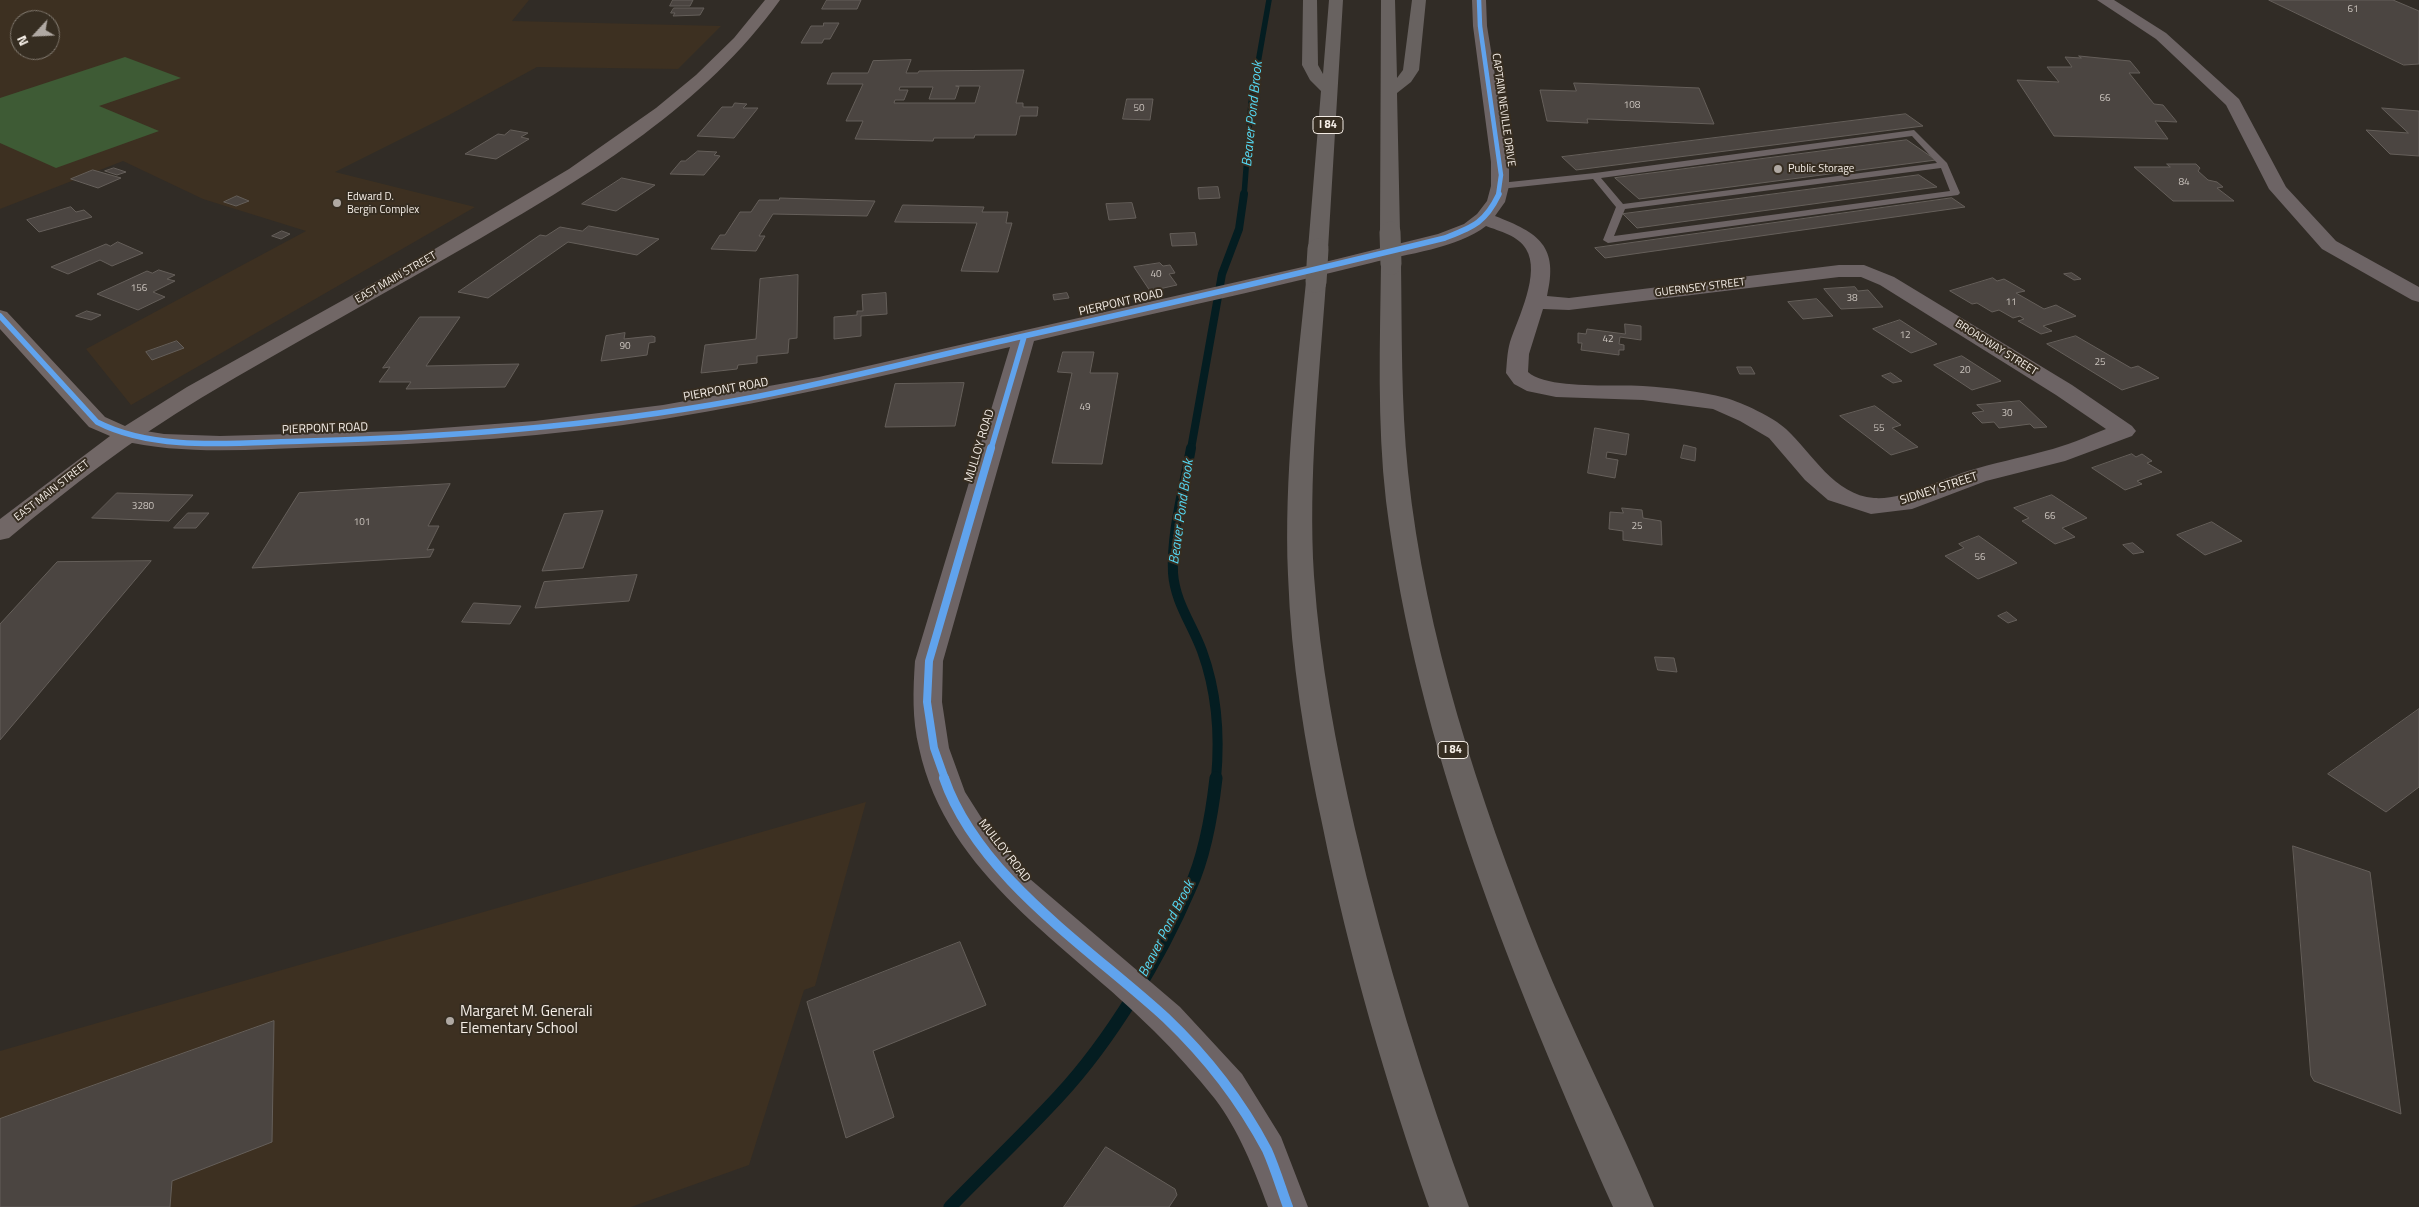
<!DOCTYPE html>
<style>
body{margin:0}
#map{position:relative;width:2419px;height:1207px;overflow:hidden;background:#312c26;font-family:"Titillium Web",sans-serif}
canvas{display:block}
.north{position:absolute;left:10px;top:10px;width:50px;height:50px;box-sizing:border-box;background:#362d21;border:1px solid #827a70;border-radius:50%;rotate:245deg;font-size:14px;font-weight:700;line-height:20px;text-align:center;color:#f4ede6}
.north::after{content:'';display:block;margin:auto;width:18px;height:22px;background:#b0a9a3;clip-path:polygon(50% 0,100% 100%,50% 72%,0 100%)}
</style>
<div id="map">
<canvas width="2419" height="1207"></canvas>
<div class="north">N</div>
</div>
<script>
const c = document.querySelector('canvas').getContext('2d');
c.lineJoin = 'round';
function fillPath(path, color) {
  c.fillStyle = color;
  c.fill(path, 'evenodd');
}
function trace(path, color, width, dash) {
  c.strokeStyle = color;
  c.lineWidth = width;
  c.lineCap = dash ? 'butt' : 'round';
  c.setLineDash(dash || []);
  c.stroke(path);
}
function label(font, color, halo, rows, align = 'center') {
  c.font = font + ' "Titillium Web",sans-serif';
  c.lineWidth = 4;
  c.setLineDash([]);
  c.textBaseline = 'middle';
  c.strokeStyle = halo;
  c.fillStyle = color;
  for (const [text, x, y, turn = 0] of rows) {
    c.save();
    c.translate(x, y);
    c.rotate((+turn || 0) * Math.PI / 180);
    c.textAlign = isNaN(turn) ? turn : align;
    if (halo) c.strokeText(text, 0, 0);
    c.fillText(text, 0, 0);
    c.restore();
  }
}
const built = new Path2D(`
 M0 0H529L512 21 721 26 678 69 537 67 449 115 335 172 475 207 131 405 86 349 306 231 203 199 123 161 0 209ZM20 20H50V50H20Z
 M866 802 815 986 804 990 749 1165 631 1207H0V1051Z`);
const green = new Path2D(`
 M125 57 181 78 99 106 159 131 56 168 0 143V98Z`);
const streamFar3 = new Path2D(`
 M1244 196 1251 103 1269 0`);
const streamFar2 = new Path2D(`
 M1191 449 1222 274 1239 229 1244 194`);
const streamFar1 = new Path2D(`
 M1191 448C1184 488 1171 532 1173 573 1175 602 1192 624 1202 651 1217 692 1220 736 1216 779`);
const stream = new Path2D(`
 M950 1207C986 1170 1024 1134 1059 1096 1111 1040 1160 958 1190 888 1205 855 1212 814 1216 778`);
const building = new Path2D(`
 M673 0H693L690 6H670Z
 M827 0H861L857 9H822Z
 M2269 0H2393L2419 11V64L2404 65Z
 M674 8H704L700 15 673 16 675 13H671Z
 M824 23H839L830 39H824L822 43H801L811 26H823Z
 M2079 56 2130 61 2140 73H2129L2154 104 2163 105 2177 122 2155 121 2168 139 2054 136 2017 80 2059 82 2047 67H2072L2065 57 2081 58Z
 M911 60 906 73H918L919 71 1024 70 1016 103H1023V107H1038L1037 116H1020L1016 135H975L974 138H934L933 141 855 139 863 121H846L863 84H827L832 73H868L873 61ZM956 86H980L975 103H894L895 100H904L908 90H899L900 87H933L929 99H955L959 87Z
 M1574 83 1699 88 1714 124 1587 119 1588 123 1547 121 1540 90 1576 91Z
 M1127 99H1153L1150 120 1123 119Z
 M735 103 747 104 743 108H758L734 138 697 136 722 107H732Z
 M2382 108 2419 111V156L2390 154 2366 130 2408 133Z
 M1906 114 1923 126 1576 170 1562 157Z
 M511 130 528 133 521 137 529 139 496 159 465 154 498 134 504 135Z
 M1907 140 1936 160 1639 199 1615 178Z
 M698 151 717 152 714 155 720 156 704 175 670 174 681 161H685Z
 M2167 164H2196L2200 168 2198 171 2208 180 2217 182 2223 187 2217 188 2234 201H2173L2134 167H2170Z
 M114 168 126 172 117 175 105 171Z
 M93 170 121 178 98 188 71 179Z
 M1919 175 1937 187 1637 228 1623 214Z
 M622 178 655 185 616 211 582 204Z
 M1218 187 1220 198 1199 199 1198 188Z
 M237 196 249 201 236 206 224 202Z
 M780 198 875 201 867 216 773 214 759 236H765L756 251 711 249 720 235H725L740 212H751L759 200H779Z
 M1952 198 1965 207 1605 258 1595 248Z
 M1132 203 1136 218 1109 220 1106 204Z
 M903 205 984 207 982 212H1008L1006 223H1012L998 272 961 271 977 223 895 222Z
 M71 207 76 212 84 210 92 217 39 232 27 220Z
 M589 226 659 239 637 255 568 242 488 298 458 292 540 235 546 236 560 227 582 231Z
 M282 231 290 234 281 239 272 236Z
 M1195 233 1197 245 1172 246 1170 234Z
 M118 242 143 253 112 266 100 260 68 274 51 267 106 244 110 246Z
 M1160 263 1163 266 1170 265 1175 273 1169 274 1177 285 1150 291 1134 267Z
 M159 270 175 275 167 279 175 281 153 292 165 297 138 310 97 294 147 271 152 273Z
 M2072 273 2081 279 2074 280 2064 274Z
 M798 275 797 338 789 339 788 353 757 356V363L738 365 737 369 701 373 705 345 756 339 760 279Z
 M1993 278 1997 281 2004 279 2025 291 2016 293 2044 309 2056 305 2076 316 2043 326 2052 331 2041 334 2018 321 2024 319 2020 316 2013 318 1999 310 1992 312 1977 303 1972 304 1950 291Z
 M1855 287 1858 291 1868 290 1883 307 1841 309 1824 289Z
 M886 293 887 314 861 316V336L834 339V317L857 315V311H863L862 295Z
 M1067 293 1069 298 1054 300 1053 295Z
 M1817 299 1833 316 1803 319 1788 302Z
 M87 311 101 315 91 320 76 316Z
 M420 317H460L426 366 519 364 505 387 406 389 411 382H379L390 367 383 368Z
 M1900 320 1937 344 1911 353 1873 329Z
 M1625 324 1641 326V340L1620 337 1619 344 1624 345V350H1619V355L1581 350 1582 343H1578V333L1586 334 1587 329 1625 334Z
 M625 333 624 339 652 336 655 337V342L649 343 647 355 601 361 606 336Z
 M2076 336 2131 368 2138 366 2159 378 2122 390 2047 344Z
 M177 341 184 348 152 360 146 352Z
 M1063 352H1094L1090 373H1118L1102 464 1052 463 1072 373 1058 372Z
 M1962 356 2001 381 1972 390 1934 365Z
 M1737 367H1751L1755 374H1740Z
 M1891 373 1902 381 1893 383 1882 376Z
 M964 383 955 426 885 427 895 384Z
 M2020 401 2047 427 2034 428 2030 424 1999 428 1994 422 1982 423 1972 413 1984 411 1977 405Z
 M1875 406 1901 425 1892 428 1918 447 1891 455 1840 416Z
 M1595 428 1629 434 1626 455 1607 452 1606 458 1618 460 1615 478 1588 473Z
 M1684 445 1696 448 1695 461 1681 458Z
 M2132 454 2136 457 2142 454 2152 461 2147 463 2162 472 2137 481 2142 484 2125 490 2092 468Z
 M450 484 428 526H439L427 550 434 549 430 557 252 568 299 493Z
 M117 493 193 495 169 521 92 518Z
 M2052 495 2087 518 2062 528 2075 537 2055 544 2022 521 2029 518 2014 508Z
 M1622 508 1642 510 1643 518 1661 521 1662 545 1623 540V531L1609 529 1610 512 1623 513Z
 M603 511 583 568 542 571 564 514Z
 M188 513H209L196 528H174Z
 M2212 522 2242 541 2205 555 2177 535Z
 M1979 536 2017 563 1978 579 1945 556 1964 548 1959 544Z
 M2133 543 2144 552 2133 554 2123 545Z
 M151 561 0 740V624L57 562Z
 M637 575 629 601 535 608 544 582Z
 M474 603 521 606 510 624 462 622Z
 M2007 612 2017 620 2008 623 1998 616Z
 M1655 657 1674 658 1677 672 1658 670Z
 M2419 709V787L2386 812 2328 774Z
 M2293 846 2370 872 2401 1114 2314 1081 2311 1076Z
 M960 942 986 1005 873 1051 894 1117 846 1138 807 1002Z
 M274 1021 272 1142 172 1181 170 1207H0V1119Z
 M1106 1147 1175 1189 1177 1195 1169 1207H1064Z`);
const lane = new Path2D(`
 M1914 130 1947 163 1960 193 1958 195 1608 243 1603 240 1616 207 1593 179 1500 189 1495 186 1500 183 1595 173ZM1912 136 1937 163 1623 204 1601 178ZM1941 168 1950 191 1614 236 1625 209Z`);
const street = new Path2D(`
 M1472 0H1486L1487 26 1509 162V186L1505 202 1495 216C1539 233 1559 246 1547 296L1569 298 1839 265H1864L1894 277 2072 385 2132 426 2136 431 2132 436 2065 461 1986 481 1912 509 1871 514 1828 500 1805 480 1769 438 1740 421 1713 409 1643 400 1556 397 1527 391 1514 384 1506 373C1507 362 1507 353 1510 342 1518 318 1541 273 1526 249 1519 236 1499 231 1486 226 1458 248 1406 254 1371 263 1259 291 1146 315 1034 341L943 661 942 702 949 748 965 792 991 833 1030 879 1180 1007 1242 1074 1281 1137 1308 1207H1268C1255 1171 1238 1129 1215 1099 1196 1075 1175 1052 1154 1031 1068 944 947 877 919 748 912 719 913 690 915 661L1010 347C895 373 781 400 664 419 551 437 436 444 322 447 255 449 184 456 119 440L115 435 119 430 127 428 164 434 220 436 401 431 535 421 663 405 819 377 1329 261 1438 234 1464 224 1477 214 1487 201 1491 186V162L1473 26ZM1839 277H1861L1880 285 2056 395 2106 429C2086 437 2066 446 2045 451 2020 458 1993 463 1968 471 1938 480 1906 500 1874 498 1834 495 1812 453 1786 429 1773 417 1743 403 1726 398 1699 391 1671 388 1643 386 1616 384 1548 390 1528 372L1529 354 1543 309 1569 310Z
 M2097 0H2114L2166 33 2239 99 2286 187 2336 241 2419 287V302L2412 300 2322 249 2269 189 2226 105 2156 39Z`);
const secondary = new Path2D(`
 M765 0H780C705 105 591 174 481 238 388 292 293 343 201 398 133 439 70 487 9 538L0 540V519L110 436 89 427 0 329V310L7 312 105 417 125 426 187 387 433 250 569 169 656 108 696 75 734 38Z`);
const highway = new Path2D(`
 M1303 0H1317L1318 65 1323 74 1329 0H1343L1328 249 1325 253 1318 255 1311 253 1308 249 1321 91 1310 80 1302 65Z
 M1381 0H1395L1397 78 1403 70 1412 0H1426L1419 70 1411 82 1397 93 1400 232 1397 236 1390 238 1383 236 1380 232Z
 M1391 258 1398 260 1401 264C1402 333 1401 403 1408 472 1425 636 1479 797 1539 949 1574 1036 1618 1120 1654 1207H1613C1513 980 1417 749 1386 501 1377 422 1380 343 1381 264L1384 260Z
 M1316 276 1323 278 1326 282C1319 380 1308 478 1314 576 1320 662 1336 746 1355 829 1385 958 1424 1083 1469 1207H1429C1386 1083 1349 957 1323 828 1305 745 1291 661 1288 575 1284 477 1296 380 1306 282L1309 278Z`);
const highwayBridge = new Path2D(`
 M1390 232 1391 264
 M1316 282 1318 249`);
const cyclewayFar3 = new Path2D(`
 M1479 0 1480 26 1501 175 1498 196`);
const cyclewayFar2 = new Path2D(`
 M0 316 97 422C157 453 241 442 307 441 459 437 611 425 760 396 845 379 930 357 1015 338 1159 306 1302 273 1445 238 1473 227 1485 223 1499 194
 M991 449 1024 337`);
const cyclewayFar1 = new Path2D(`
 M945 779 934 748 927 702 929 661 991 448`);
const cycleway = new Path2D(`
 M944 778C978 877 1091 949 1166 1018 1206 1056 1241 1101 1267 1150 1275 1168 1281 1188 1288 1207`);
const markers = [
 [1778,169,5,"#b0a9a3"],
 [337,203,5,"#b0a9a3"],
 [450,1021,5,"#b0a9a3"]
];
const numberNames = [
 ["61",2353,10],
 ["66",2105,99],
 ["108",1632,106],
 ["50",1139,109],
 ["84",2184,183],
 ["40",1156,275],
 ["156",139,289],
 ["38",1852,299],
 ["11",2011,303],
 ["12",1905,336],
 ["42",1608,340],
 ["90",625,347],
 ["25",2100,363],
 ["20",1965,371],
 ["49",1085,408],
 ["30",2007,414],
 ["55",1879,429],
 ["3280",143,507],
 ["66",2050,517],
 ["101",362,523],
 ["25",1637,527],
 ["56",1980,558]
];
const farStreetnames = [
 ["CAPTAIN NEVILLE DRIVE",1503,110,82],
 ["EAST MAIN STREET",396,278,-30],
 ["GUERNSEY STREET",1700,288,-7],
 ["BROADWAY STREET",1996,348,32],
 ["EAST MAIN STREET",52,491,-38]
];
const shields = [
 [1328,125,30],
 [1453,750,30]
];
const shieldNames = [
 ["I 84",1328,125],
 ["I 84",1453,750]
];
const farPoinames = [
 ["Public Storage",1788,169],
 ["Edward D.",347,197],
 ["Bergin Complex",347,210]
];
const streetNames = [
 ["PIERPONT ROAD",1121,303,-13],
 ["PIERPONT ROAD",726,390,-10],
 ["PIERPONT ROAD",325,429,-2],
 ["MULLOY ROAD",980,446,-73],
 ["SIDNEY STREET",1939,489,-18],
 ["MULLOY ROAD",1004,851,52]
];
const waterNames = [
 ["Beaver Pond Brook",1253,114,-84],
 ["Beaver Pond Brook",1182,512,-82],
 ["Beaver Pond Brook",1167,929,-63]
];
const nearPoinames = [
 ["Margaret M. Generali",460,1012],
 ["Elementary School",460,1029]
];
fillPath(built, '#3d3021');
fillPath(green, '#3e5b35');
trace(streamFar3, '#041d21', 5.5);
trace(streamFar2, '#041d21', 8);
trace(streamFar1, '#041d21', 10);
trace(stream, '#041d21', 13);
fillPath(building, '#4b4541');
trace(building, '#655f5a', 1);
fillPath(lane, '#6d6465');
fillPath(street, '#6d6465');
fillPath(secondary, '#716766');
fillPath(highway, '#686260');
trace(highwayBridge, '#686260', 21);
trace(cyclewayFar3, '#60a3ed', 4.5);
trace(cyclewayFar2, '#60a3ed', 5.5);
trace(cyclewayFar1, '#60a3ed', 8);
trace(cycleway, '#60a3ed', 10);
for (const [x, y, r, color] of markers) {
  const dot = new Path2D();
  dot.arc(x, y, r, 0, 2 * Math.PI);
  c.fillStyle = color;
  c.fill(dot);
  trace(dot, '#362d21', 2);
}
label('10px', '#cac3bd', null, numberNames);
label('11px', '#f4ede6', '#362d21', farStreetnames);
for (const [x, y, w] of shields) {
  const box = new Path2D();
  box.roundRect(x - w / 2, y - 8.5, w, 17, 4);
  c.fillStyle = '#362d21';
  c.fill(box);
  trace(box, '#f4ede6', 1);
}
label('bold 11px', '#f4ede6', null, shieldNames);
label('11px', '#f4ede6', '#362d21', farPoinames, 'left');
label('12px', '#f4ede6', '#362d21', streetNames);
label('italic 14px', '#55d9f4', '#362d21', waterNames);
label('15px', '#f4ede6', '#362d21', nearPoinames, 'left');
</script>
